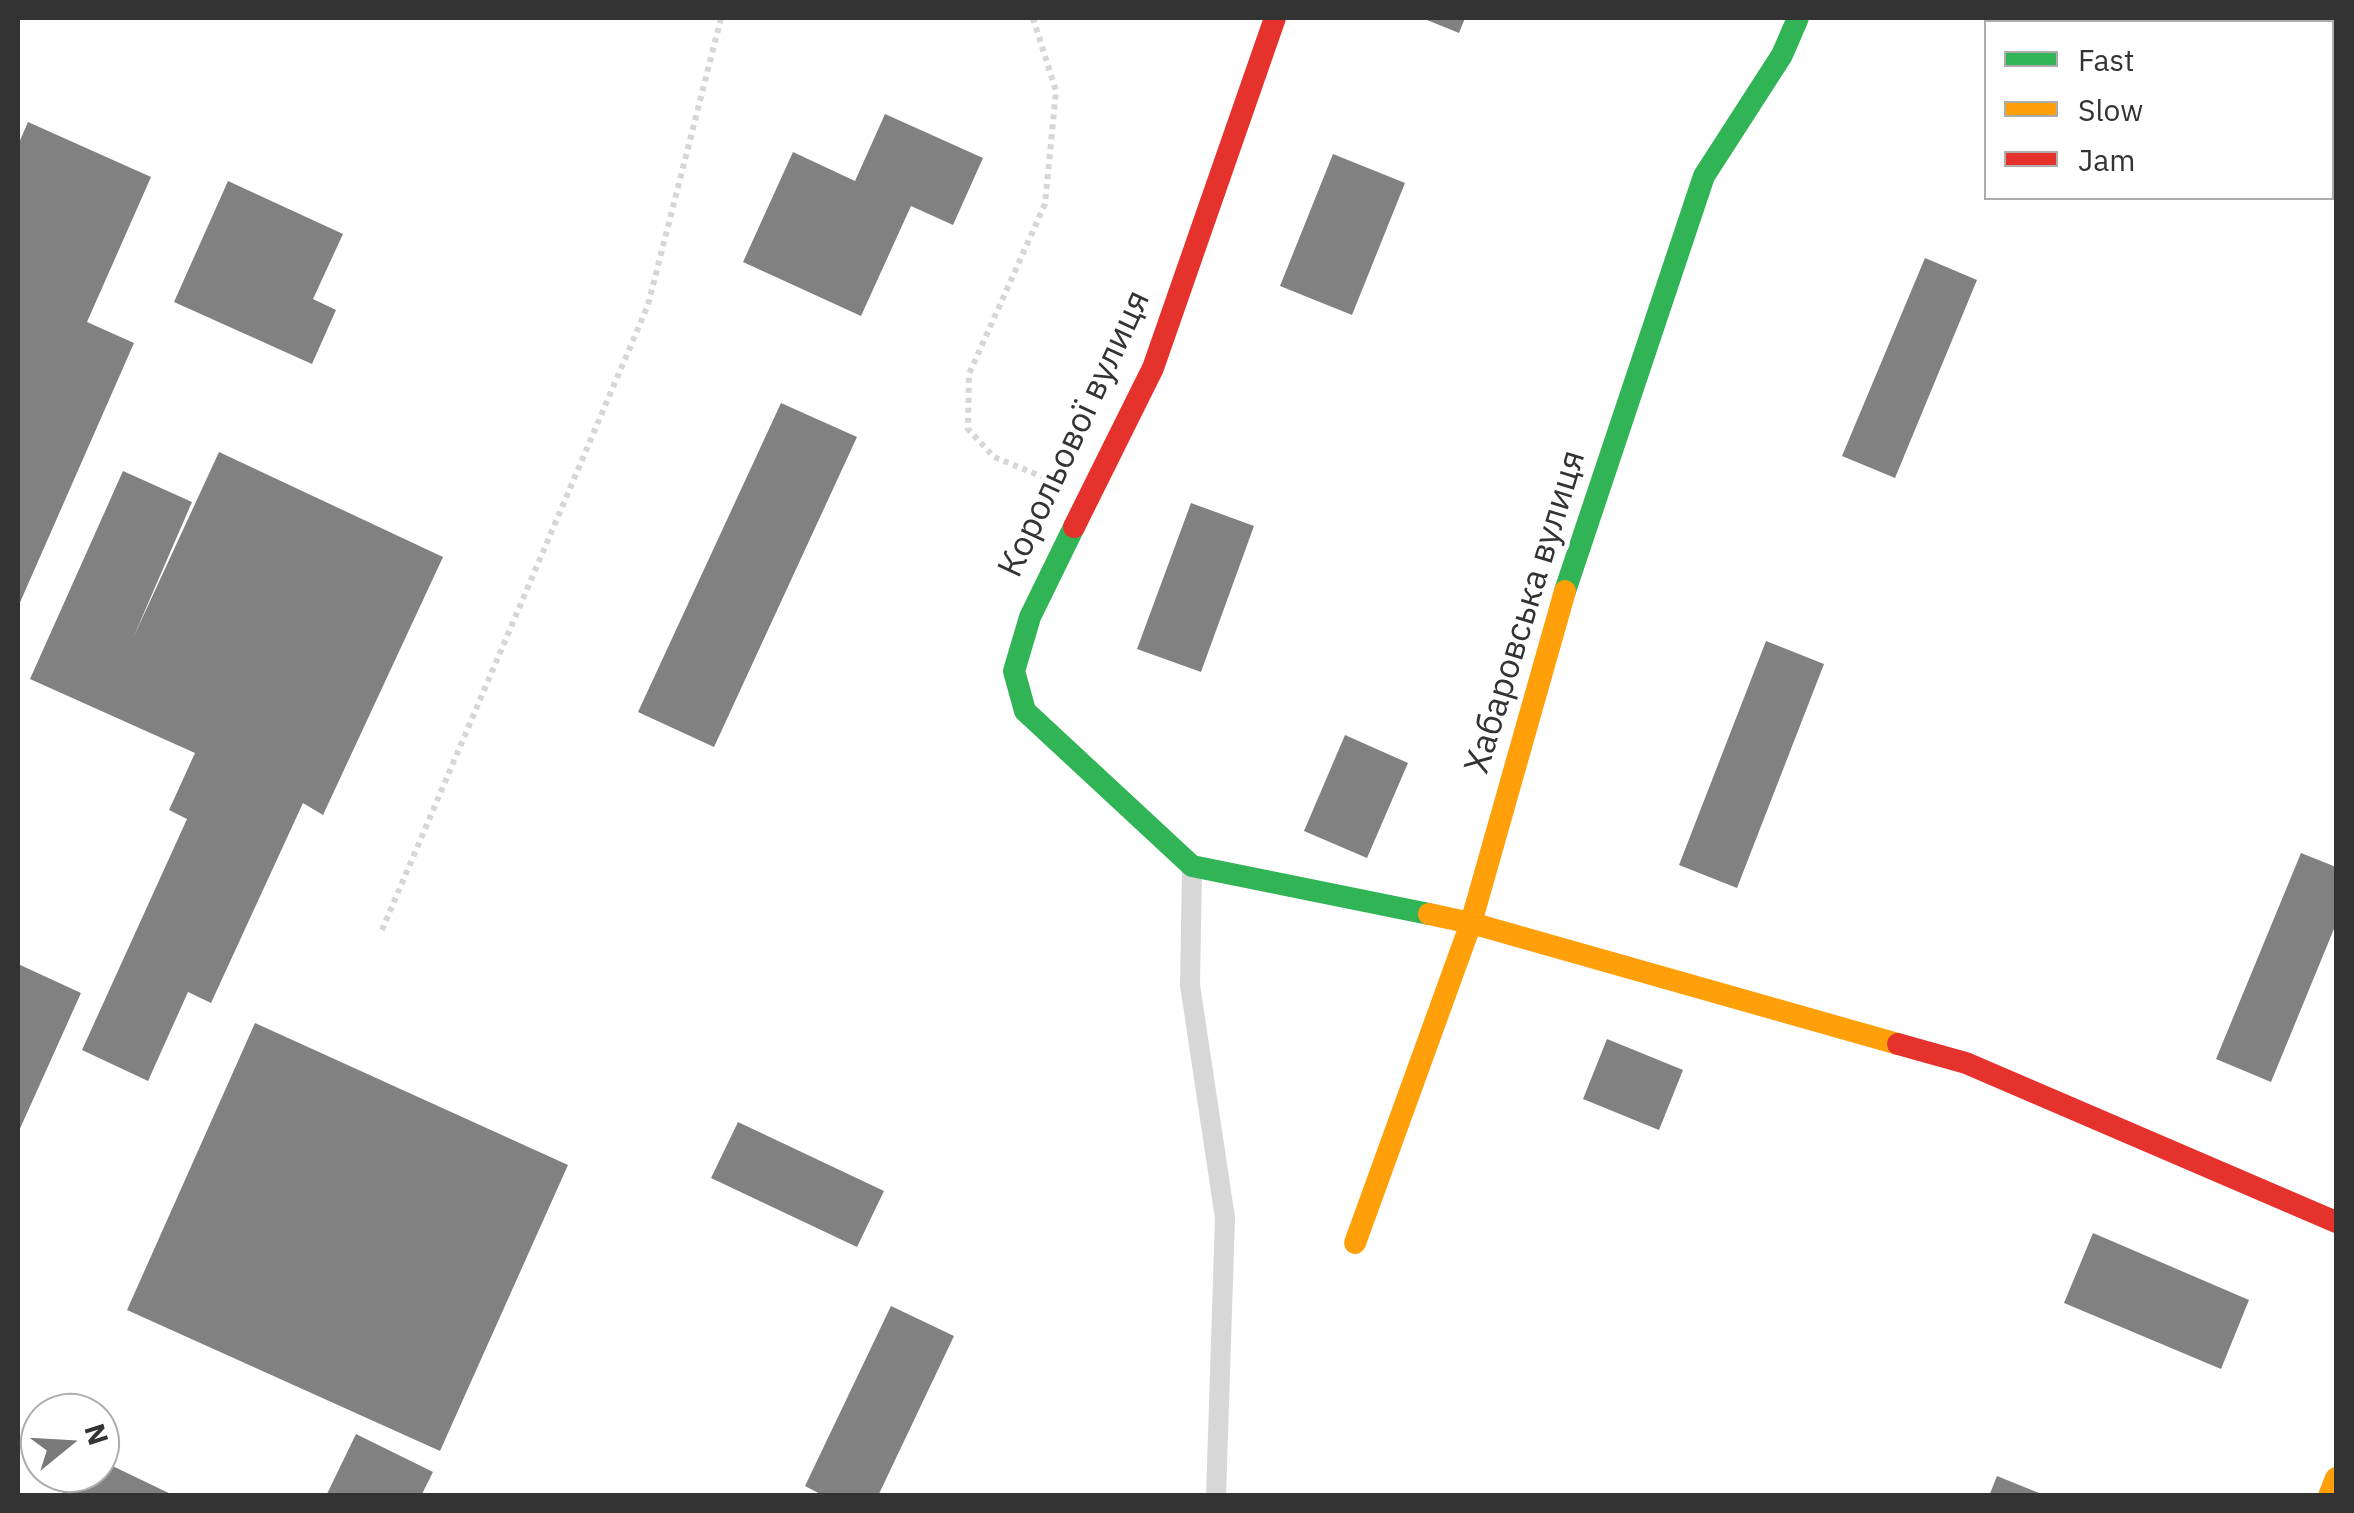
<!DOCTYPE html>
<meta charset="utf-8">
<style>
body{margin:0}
#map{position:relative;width:2354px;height:1513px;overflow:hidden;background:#fff;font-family:"IBM Plex Sans",sans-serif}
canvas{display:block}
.frame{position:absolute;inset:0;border:20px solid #333;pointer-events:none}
.legend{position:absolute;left:1984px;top:20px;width:350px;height:180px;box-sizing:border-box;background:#fff;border:2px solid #adadad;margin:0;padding:12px 18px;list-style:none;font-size:30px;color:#333}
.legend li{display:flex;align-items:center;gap:20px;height:50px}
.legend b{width:50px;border:2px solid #adadad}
.north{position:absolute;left:20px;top:1393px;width:100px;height:100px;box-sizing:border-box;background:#fff;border:2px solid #adadad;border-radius:50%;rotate:72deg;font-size:28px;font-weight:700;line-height:40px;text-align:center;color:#333}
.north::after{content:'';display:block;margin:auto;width:35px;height:45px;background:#7a7a7a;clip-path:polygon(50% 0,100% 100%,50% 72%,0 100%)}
</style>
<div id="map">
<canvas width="2354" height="1513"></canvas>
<div class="frame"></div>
<ul class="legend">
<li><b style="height:12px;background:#30b455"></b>Fast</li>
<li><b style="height:12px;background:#ff9f0a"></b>Slow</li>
<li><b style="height:12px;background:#e5322d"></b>Jam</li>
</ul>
<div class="north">N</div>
</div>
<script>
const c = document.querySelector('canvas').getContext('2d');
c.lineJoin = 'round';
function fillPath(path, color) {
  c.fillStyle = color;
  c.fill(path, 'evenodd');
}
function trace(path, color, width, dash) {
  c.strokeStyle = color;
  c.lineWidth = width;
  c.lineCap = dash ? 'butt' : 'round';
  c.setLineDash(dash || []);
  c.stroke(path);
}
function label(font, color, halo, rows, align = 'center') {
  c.font = font + ' "IBM Plex Sans",sans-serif';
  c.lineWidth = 10;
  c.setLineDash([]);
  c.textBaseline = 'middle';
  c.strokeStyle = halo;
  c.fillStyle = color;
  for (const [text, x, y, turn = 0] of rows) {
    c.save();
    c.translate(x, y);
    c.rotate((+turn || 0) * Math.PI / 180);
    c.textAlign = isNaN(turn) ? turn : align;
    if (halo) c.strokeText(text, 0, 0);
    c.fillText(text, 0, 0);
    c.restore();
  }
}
const building = new Path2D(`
 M1422 18H1465L1459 33Z
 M885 114 983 158 953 225 911 206 861 316 743 262 793 152 855 181Z
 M28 122 151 177 87 322 134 343 18 607V145Z
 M1333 154 1405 183 1352 315 1280 286Z
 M228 181 343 234 313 299 336 310 312 364 174 302Z
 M1925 258 1977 280 1895 478 1842 456Z
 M781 403 857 437 714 747 638 712Z
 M219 452 443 557 323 815 303 803 211 1003 188 992 148 1081 82 1050 187 819 169 810 195 753 30 679 123 471 192 502 133 638Z
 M1191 503 1254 526 1201 672 1137 649Z
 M1766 641 1824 664 1737 888 1679 865Z
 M1345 735 1408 763 1367 858 1304 831Z
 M2301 853 2336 867V924L2271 1082 2216 1059Z
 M18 964 81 993 18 1133Z
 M255 1023 568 1165 440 1451 127 1310Z
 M1607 1039 1683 1070 1659 1130 1583 1099Z
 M738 1122 884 1191 857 1247 711 1178Z
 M2093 1233 2249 1300 2221 1369 2064 1303Z
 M891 1306 954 1336 878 1496H824L805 1486Z
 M356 1434 433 1472 421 1496H326Z
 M100 1460 175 1496H61L72 1473H100Z
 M1997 1476 2044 1495V1496H1989Z`);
const path = new Path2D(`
 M1033 18 1056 91 1045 204 969 374 968 429 994 457 1048 479
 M382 930 648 305 721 18`);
const lane = new Path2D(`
 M1192 868 1190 985 1225 1218 1216 1496`);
const fast = new Path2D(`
 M1074 527 1030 617 1014 671 1025 711 1192 866 1429 914
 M1565 591 1704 176 1782 55 1798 18`);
const slow = new Path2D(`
 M1429 914 1471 923 1898 1044
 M1355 1243 1471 923 1565 591
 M2329 1496 2336 1478`);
const jam = new Path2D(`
 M1074 527 1153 368 1275 18
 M1898 1044 1966 1063 2336 1222`);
const streetNames = [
 ["Корольової вулиця",1075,434,-65],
 ["Хабаровська вулиця",1526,612,-73]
];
fillPath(building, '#818181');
trace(path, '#d6d6d6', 6, [5, 5]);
trace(lane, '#d7d7d7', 20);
trace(fast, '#30b455', 22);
trace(slow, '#ff9f0a', 22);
trace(jam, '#e5322d', 22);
label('35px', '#333', '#fff', streetNames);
</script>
